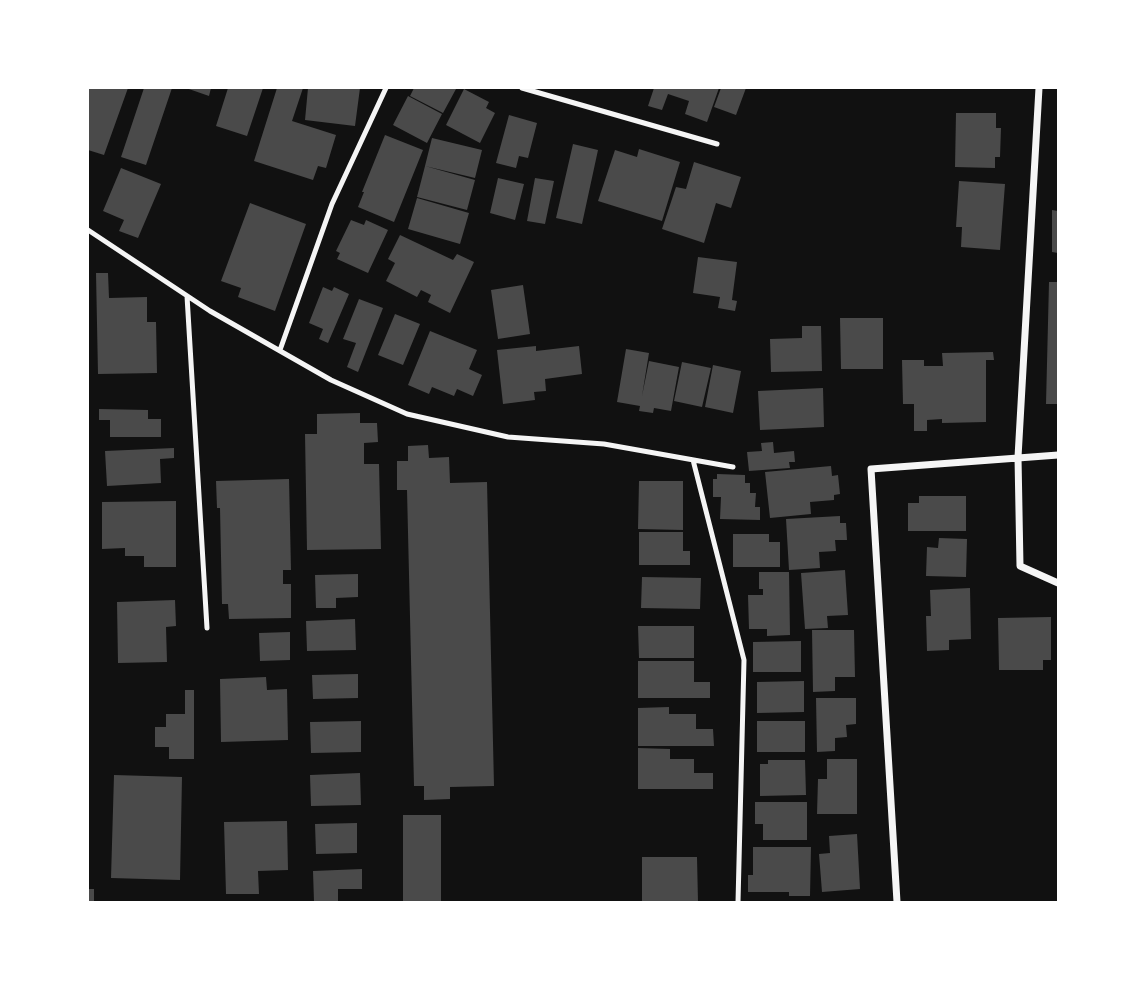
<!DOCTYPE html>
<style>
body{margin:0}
#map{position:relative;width:1146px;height:990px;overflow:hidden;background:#111;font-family:"Alegreya Sans",sans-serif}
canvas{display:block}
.frame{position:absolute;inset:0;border:89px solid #fff;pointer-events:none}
</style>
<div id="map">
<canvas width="1146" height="990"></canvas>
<div class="frame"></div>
</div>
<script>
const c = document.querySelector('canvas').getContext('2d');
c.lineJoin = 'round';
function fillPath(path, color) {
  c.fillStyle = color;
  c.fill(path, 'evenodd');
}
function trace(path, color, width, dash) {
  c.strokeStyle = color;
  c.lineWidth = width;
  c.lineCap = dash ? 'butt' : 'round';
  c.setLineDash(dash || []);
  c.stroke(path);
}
const building = new Path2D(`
 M88 88H128L104 155 88 150Z
 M144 88H172L146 165 121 157Z
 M186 88H211L209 96Z
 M228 88H263L247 136 216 126Z
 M277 88H303L292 121 336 135 326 168 318 166 313 180 254 161Z
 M308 88H360L355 126 305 120Z
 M414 88H453L456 89 443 113 410 96Z
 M654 88H719L707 122 685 114 689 101 668 94 662 110 648 106Z
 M721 88H746L736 115 714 107Z
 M464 89 489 102 486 108 495 113 480 143 446 125Z
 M408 96 442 114 427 143 393 125Z
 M956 113H996V128H1001L1000 157H995V168L955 167Z
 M509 115 537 123 528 158 519 156 516 168 496 163Z
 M385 135 423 150 394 222 358 207 364 192H362Z
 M432 138 482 150 475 178 425 166Z
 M573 144 598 150 582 224 556 218Z
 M639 149 680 162 662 221 598 201 615 150 637 157Z
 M694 162 741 177 731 208 716 203 704 243 662 229 676 187 686 189Z
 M425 166 475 180 467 210 417 197Z
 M121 168 161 184 138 238 119 231 124 220 103 211Z
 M498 178 524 184 515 220 490 213Z
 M535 178 554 181 545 224 527 221Z
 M959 181 1005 184 1000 250 961 247 962 227H956Z
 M417 198 469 213 460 244 408 229Z
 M250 203 306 224 275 311 238 297 241 288 221 281Z
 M1052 210 1058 211V253L1052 252Z
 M351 220 364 225 366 220 388 230 368 273 337 259 340 253 336 251Z
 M400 235 453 260 457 254 474 262 450 313 428 302 431 295 421 290 417 297 386 281 395 263 388 259Z
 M698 257 737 262 732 300 737 301 735 311 718 308 720 297 693 293Z
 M96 273H108L109 298 147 297V322H156L157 373 98 374Z
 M1049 282H1058V404H1046Z
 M523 285 530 334 498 339 491 290Z
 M323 287 332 291 334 287 349 294 328 343 319 339 323 329 309 323Z
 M359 299 383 308 358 372 347 367 356 343 343 339Z
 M395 314 420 324 403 365 378 355Z
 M840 318H883V369H841Z
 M802 326H821L822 371 771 372 770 339 802 338Z
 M430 331 477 350 469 369 482 375 473 396 457 389 454 396 432 387 429 394 408 385Z
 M536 346V351L579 346 582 374 545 379 546 391 534 392 535 400 503 404 497 350Z
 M626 349 649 353 642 396 649 361 679 367 671 411 654 408 653 413 639 411 640 406 617 402Z
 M993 352 994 360H986V422L942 423V419L927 420V431H914V404H903L902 360H924V366H943L942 353Z
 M682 362 711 368 702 407 674 401Z
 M713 365 741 371 733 413 705 407Z
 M823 388 824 427 760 430 758 391Z
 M99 409 148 410V419H161V437H110V420H99Z
 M360 413V423H377L378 442 364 443V464H379L381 549 307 550 305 434H317V414Z
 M773 442 774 453 794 451 795 462H789L790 468 749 471 747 452 762 451 761 443Z
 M428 445 429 458 449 457 450 483 487 482 494 786 450 787V799L424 800V786H414L407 490H397V461H408V446Z
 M174 448V458L160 459 161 483 107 486 105 451Z
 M831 466 832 476 838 475 840 494 834 495V500L810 502 811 514 770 518 765 472Z
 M717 474 745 475V483H750V493H756L755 507H760V520L720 519 721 497H713V479H717Z
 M289 479 291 570H283V584H291V618L229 619 228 604H222L220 508H217L216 481Z
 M639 481H683V530L638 529Z
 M919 496H966V531H908V503H919Z
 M176 501V567H144V556H125V548L102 549V502Z
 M840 516V523H846L847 540H835L836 551 819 552 820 568 789 570 786 519Z
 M639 532H683V551H690V565H639Z
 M733 534H769V542H780V567H733Z
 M939 538 967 539 966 577 926 576 927 547 938 548Z
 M845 570 848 615 827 616 828 628 805 629 801 573Z
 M759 572H789L790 635 767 636V629H749L748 595H763V589H759Z
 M358 574V597L336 598V608H316L315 575Z
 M642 577 701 578 700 609 641 608Z
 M970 588 971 639 949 640V650L927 651 926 616H931L930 590Z
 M175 600 176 626 166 627 167 662 118 663 117 602Z
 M1051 617V660H1043V670H999L998 618Z
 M355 619 356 650 307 651 306 621Z
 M638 626H694V658H639Z
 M812 630H854L855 677H835V691L813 692Z
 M290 632V660L260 661 259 633Z
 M801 641V672H753V642Z
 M638 661H694V682H710V698H638Z
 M358 674V698L313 699 312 675Z
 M266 677 267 690 287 689 288 740 221 742 220 679Z
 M804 681V712L757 713V682Z
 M185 690H194V759H169V747H155V727H166V714H185Z
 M816 698H856V724L846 725 847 737 835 738V751L817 752Z
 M669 707V714H696V729H713L714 746H638V708Z
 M361 721V752L311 753 310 722Z
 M757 721H805V752H757Z
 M638 748 670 749V759H694V773H713V789H638Z
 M827 759H857V814H817L818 779H827Z
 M768 760H805L806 795 760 796V764H768Z
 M360 773 361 805 311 806 310 775Z
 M114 775 182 777 180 880 111 878Z
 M755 802H807V840H763V824H755Z
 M403 815H441V902H403Z
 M287 821 288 870 258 871 259 894H226L224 822Z
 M357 823V853L316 854 315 824Z
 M857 834 860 889 822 892 819 854 830 853 829 836Z
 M753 847H811L810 896H789V892H748V875H753Z
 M642 857H697L698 902H642Z
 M362 869V889H338V902H314L313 871Z
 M88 889H94V902H88Z`);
const service = new Path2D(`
 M522 88 717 144
 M88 230 210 311 331 380 407 414 508 437 604 444 733 467
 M187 296 207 628
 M280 350 332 204 386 88
 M693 460 744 660 738 902`);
const minor = new Path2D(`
 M1039 88 1018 457 1020 566 1058 583
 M897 902 871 469 1058 455`);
fillPath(building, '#4a4a4a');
trace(service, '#f5f5f5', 5);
trace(minor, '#f5f5f5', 7);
</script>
